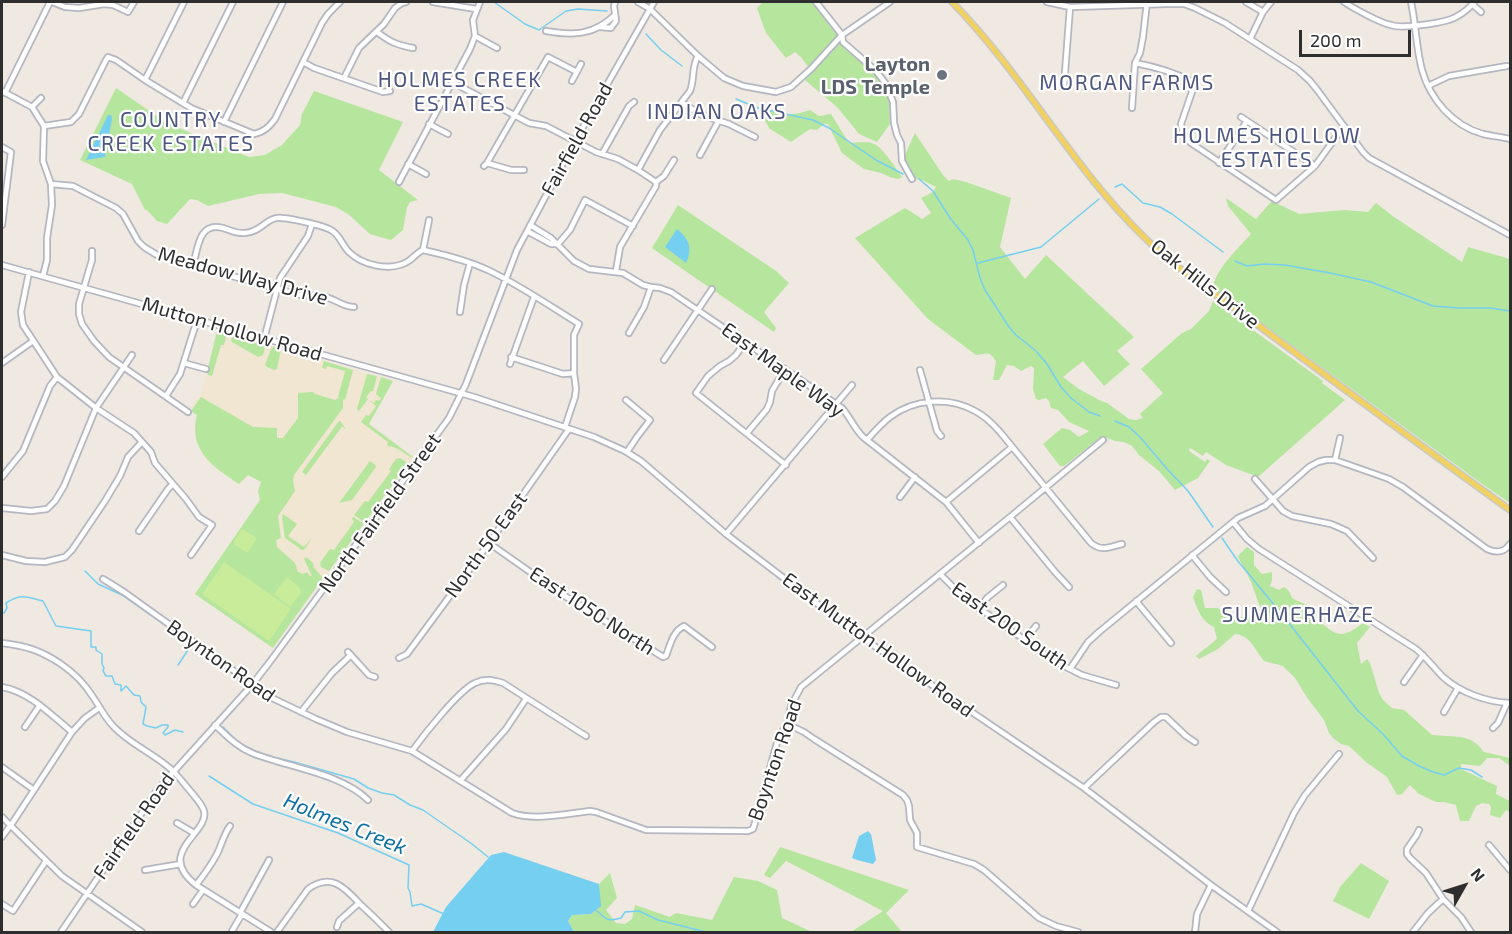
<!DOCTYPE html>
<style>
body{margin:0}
#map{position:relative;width:1512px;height:934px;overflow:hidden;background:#efe9e1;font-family:"Exo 2",sans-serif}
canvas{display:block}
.frame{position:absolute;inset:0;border:3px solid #2e2e2e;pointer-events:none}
.north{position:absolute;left:1434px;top:856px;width:60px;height:60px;-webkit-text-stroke:4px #fff;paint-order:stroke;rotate:51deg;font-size:16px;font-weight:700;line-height:24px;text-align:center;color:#2e2e2e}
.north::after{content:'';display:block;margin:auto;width:21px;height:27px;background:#2e2e2e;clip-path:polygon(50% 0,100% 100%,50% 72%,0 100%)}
.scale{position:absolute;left:1299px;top:30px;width:112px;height:27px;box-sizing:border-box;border:3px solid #2e2e2e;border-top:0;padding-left:8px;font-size:18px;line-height:21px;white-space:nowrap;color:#2e2e2e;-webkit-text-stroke:4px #fff;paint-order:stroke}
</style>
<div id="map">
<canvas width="1512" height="934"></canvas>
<div class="frame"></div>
<div class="north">N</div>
<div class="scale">200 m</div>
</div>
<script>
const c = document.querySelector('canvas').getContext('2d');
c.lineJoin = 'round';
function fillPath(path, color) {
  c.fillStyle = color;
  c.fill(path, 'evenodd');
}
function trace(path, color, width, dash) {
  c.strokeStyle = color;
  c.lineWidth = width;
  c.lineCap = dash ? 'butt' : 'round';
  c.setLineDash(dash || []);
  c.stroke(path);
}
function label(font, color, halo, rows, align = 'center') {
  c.font = font + ' "Exo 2",sans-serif';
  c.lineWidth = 4.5;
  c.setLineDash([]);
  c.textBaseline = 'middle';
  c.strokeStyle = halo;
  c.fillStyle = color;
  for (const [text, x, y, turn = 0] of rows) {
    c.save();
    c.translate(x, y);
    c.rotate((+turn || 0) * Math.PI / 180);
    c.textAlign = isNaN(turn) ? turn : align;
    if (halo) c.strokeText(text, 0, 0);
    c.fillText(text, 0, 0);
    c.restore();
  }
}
const education = new Path2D(`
 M218 330 394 381 368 425 414 457 272 648 195 594 260 500 258 491 261 482 248 475 239 484 212 465 205 458 197 442 195 423 197 415 191 411 193 409 191 407 201 394Z`);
const green = new Path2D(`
 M763 2H814L839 36 809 68 801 57 795 52 786 58 766 33 757 8Z
 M840 43 869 67 879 78 889 94 890 124 877 142 859 134 838 108 805 80Z
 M116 88 167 123 249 157 265 155 282 145 300 125 302 114 314 91 403 122 379 170 418 200 410 202 407 207 403 230 391 240 370 234 348 214 336 207 282 193 259 194 208 206 197 200 190 199 167 224 157 221 147 210H145L132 184 80 160Z
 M766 109C784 116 791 116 810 110L819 116 831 114 849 143C857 143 867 141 874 144 882 147 897 169 902 177L898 179 890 177 881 173 864 169 842 153 828 124H824L817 130 810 129 791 142 770 129 760 113Z
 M915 133 943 175 949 181 953 179 966 182 1011 198 1000 247 1025 279 1046 255 1134 337 1117 351 1130 364 1104 386 1083 361 1063 377 1079 389 1101 401 1107 403 1129 419 1136 420 1143 418 1140 414 1163 393 1141 369 1182 333 1191 329 1209 311 1213 301 1323 381 1322 383 1345 400 1258 477 1226 465 1206 452 1203 456 1190 448 1189 451 1205 462 1207 459 1210 461 1198 478 1175 490 1159 471 1139 455 1132 446 1124 442 1115 441 1102 436 1064 466H1060L1043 444 1062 428 1070 430 1079 437 1089 431 1069 422 1058 410 1051 408 1049 401 1046 398 1039 400 1036 399 1033 389 1034 368 1031 366 1021 371 1014 366 1007 365 999 380H993L996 361C988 350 989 354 976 355L928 319 855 238 905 208 922 219 931 213 921 198 933 192 936 187 924 181 914 178 904 161V157Z
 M1226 198 1256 219 1272 201 1299 214 1345 210 1368 212 1376 203 1394 217 1462 262 1468 247 1510 259V503L1485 486 1213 288C1214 271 1240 246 1251 234L1228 206Z
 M678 205 776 271 789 283 764 312 776 328 774 332 652 248Z
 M217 331 226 333V337L224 345H221L212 376 208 375 207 372Z
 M233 336 265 345V348L263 355 258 357 232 342 231 340Z
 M273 347 281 349 277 369 274 370 267 367 265 365 271 349Z
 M324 361 353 370 345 400 338 397 345 371 327 366 326 369 322 368Z
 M367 374 377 376 373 391H371L366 397 368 399 359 411 357 409Z
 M381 377 393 381 369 424 413 457H410L400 450 391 446 390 447 387 445 388 442 361 422 366 415 369 416 376 406 369 400 374 403 376 400 379 401 381 398 376 394Z
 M313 392 315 394 335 400 338 398 343 399V408L294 475 293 480 295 491 278 516 281 538 276 540 277 547 295 563 298 572 303 574 307 572 310 576H312L304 559 306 557 313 563 314 568 323 578 273 648 195 594 260 500 258 491 261 482 248 475 239 484C213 467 188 450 197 415L191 411 201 397 253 427 277 428V438H283L298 418V393Z
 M339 421H340L346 429 341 426V428L306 475 302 472Z
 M400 458 406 462 407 465 365 522H364L354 515 365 501 368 502 391 471 389 469 396 459Z
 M370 461 375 465 376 467 352 500 339 503Z
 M283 514 297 524 288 536 304 547 312 538 304 550H302L285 538 282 518Z
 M353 517 363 523V525L329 571 321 567 320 563 330 549 334 550 354 522 352 519Z
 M1247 547 1254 552V565L1262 574 1272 572V580L1270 586 1279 590 1284 587C1289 590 1290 592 1292 598 1299 602 1306 604 1312 608L1311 615C1334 631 1336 644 1363 623L1370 627 1357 643 1361 664 1367 659 1370 663 1379 693 1383 700 1392 708 1404 710 1432 735 1461 737 1471 740 1479 746 1484 752 1510 758V766L1499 758H1487L1480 766 1461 764V769L1497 786 1496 794 1510 801V812L1506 810 1500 818 1490 815 1491 807 1489 804 1482 803 1476 806 1469 821H1460L1456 805 1444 802H1436L1419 794 1410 785 1402 794 1397 795 1387 777 1366 762 1349 746 1341 744 1333 738 1329 733 1324 720 1306 696 1295 678 1283 666 1264 661C1255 650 1250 635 1235 634L1218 649 1199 659 1196 656 1217 639 1214 627C1202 622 1197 609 1193 597L1197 589 1201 590 1205 608H1218L1227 615 1259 619 1263 612C1257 602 1255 591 1250 580 1247 572 1242 565 1238 557L1239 555Z
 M780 847 909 890 886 913 902 932H851L883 911 786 861 770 878 764 875Z
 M1361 863 1389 881 1369 919 1333 901 1340 887Z
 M610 873 617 898 606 910 616 923 625 924 632 919 635 905 670 917 676 913 712 920 734 877 758 881 777 890 782 918 812 932H574L568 921 572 915 591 914 600 906 599 884Z`);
const pitch = new Path2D(`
 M242 529 257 538 247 553 235 545 234 541Z
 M224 562 291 609 269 641 202 594Z
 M287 577 300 588 301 593 290 607 274 594Z`);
const water = new Path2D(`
 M108 115H111L112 119 105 157 86 160Z
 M677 229C689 239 693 248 686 263L665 247Z
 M868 831 871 834 876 860 873 864 857 860 852 858 859 836Z
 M504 852 599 884 601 906 591 914 572 915 568 921 574 932H433L446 907 491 855Z`);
const stream = new Path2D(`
 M494 2 525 24 539 30 566 11 578 9 607 11
 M646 34 661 50 682 66
 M736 99 758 108 813 120 829 128 876 160 903 174
 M919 179 933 191 950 218 968 240 973 250 980 278 985 290 1009 327 1016 335 1036 351 1047 364 1061 387 1071 398 1089 412 1100 416
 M1115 187 1122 184 1143 203 1160 207 1172 214 1223 252
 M1235 261 1247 266 1264 264 1285 265 1330 273 1371 282 1433 306 1460 308H1490L1510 311
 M978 263 1041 247 1099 199
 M1115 421 1129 427 1140 437 1168 470 1188 491 1213 527
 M1222 538 1237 560 1281 613 1358 711 1383 734 1402 756 1419 766 1433 772 1444 775 1459 768 1471 770 1482 777
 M85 571 98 584 122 595 192 644 178 665
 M2 613H4L7 608 6 603C22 593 26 597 43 601L56 626 91 631V647H96V650L102 654V664L104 668 103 671 106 676H112L115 684 121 685V691L126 686 134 695 140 696 141 702 146 707 143 724 147 726 156 728 162 725H168V727L163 733 165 735 175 730 183 732
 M222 722V723
 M223 727 239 743 259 753
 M264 755 294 762 354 779 368 788 382 793 394 795 410 805 423 810 472 844 488 857
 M209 776 253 804 338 833 409 865 408 888 410 892 412 906 421 904 444 914
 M596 910C606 919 607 922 621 918L625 912 639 911 658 920 706 932`);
const minor = new Path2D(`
 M52 2 65 7 79 8 104 4 113 5 128 12 134 2
 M433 2 476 9
 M638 2 650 9 698 56 724 78 743 86 776 92 791 87 812 68 842 35 890 2
 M816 2 842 35 843 42 876 71 886 84 893 102 894 123 897 135 901 143 902 161 912 179
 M1047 2 1070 7 1166 4H1184L1195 8 1225 23 1298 70 1310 81 1318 91 1363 152 1369 158 1510 235
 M1246 2 1263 12
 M1344 2C1353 8 1380 23 1391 25 1403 29 1445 23 1456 17 1463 13 1470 8 1474 2
 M1411 2C1416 24 1416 48 1422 70 1430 99 1453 126 1483 134 1492 136 1502 137 1510 139
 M1472 4 1481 12
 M600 27 611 28 616 21 614 6 615 2
 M546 31C574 36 594 35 615 15
 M377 32C390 42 397 45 413 48
 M475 36 497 48
 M1250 39 1263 12 1271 2
 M303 62 314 68 383 92 390 91
 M1135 63C1157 67 1176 73 1195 83L1181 124 1183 134 1191 143 1276 200 1315 166 1344 126
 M344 78 359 48 384 24 395 8 402 3 406 2
 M145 80 184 2
 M572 81 581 64
 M452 82 529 123 546 126 596 152 618 159 638 170 656 182
 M1064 86 1070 7
 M1428 86 1449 76 1507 66
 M2 91 32 107 44 126
 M5 93 50 2
 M183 103 233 2
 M682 103 702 115 729 124 755 137
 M32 107 41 98
 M1132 108 1135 63 1140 53 1143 37 1147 2
 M1241 117 1315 166
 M224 122 283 2
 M429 124 448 134
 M44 126 71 122 79 114 106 60 108 57 116 60 145 80 191 108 254 134C264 132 269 127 275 119L322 23 328 14 340 2
 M2 147 11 152 2 225
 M602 154 629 106 634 102
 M700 155 719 120
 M487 163 511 170H524
 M1219 163 1247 121
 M408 164 426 174
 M484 166 487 163 548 57 577 72
 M638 170 660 130 690 91C695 79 691 67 698 56
 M399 182 470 49 475 36 473 20 480 2
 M656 182 664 176 674 160
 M51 184 73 186 116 208 123 214 138 241 144 247 157 255 296 294C305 296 312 295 321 296 333 297 342 307 354 307
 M530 225 551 238 574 261 589 269 623 273 643 285 651 287 660 288 671 292 842 408C850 417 854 428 863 437L946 502 979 543
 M527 231 551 244H558
 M558 244 570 230 585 200 633 226
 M423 250 429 220
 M92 251V260L79 304V314L82 324 94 341 109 357 188 412
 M2 265 474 397 594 437 625 451 641 461 726 534 861 637 1084 788 1211 885 1277 932
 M193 265C198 250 198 221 223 228 230 230 237 234 245 233 262 232 267 216 282 218 293 219 322 225 331 230 340 235 342 245 349 252 362 265 388 271 405 263 412 260 416 253 423 250 446 255 469 261 490 271 521 286 550 306 579 324L574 335V373L576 389 575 397 565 427
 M616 271 620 247 656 186V182
 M29 272 21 312 23 325 57 377 96 408 134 433 151 452 155 463 186 499 199 517 212 525 191 555
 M43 276 47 260V238L52 205 51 184 43 161 44 126
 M460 312 464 285 470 263
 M629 333 644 307 651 287
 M264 339 280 278 308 236 312 224
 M745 342 736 355 729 361 720 366 708 376 696 393 786 465
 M511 357 563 374 574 373
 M664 360 712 289
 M2 363 33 341
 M184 363 206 369
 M510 364 534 297
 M920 370 937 431 941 436
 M166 396 180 374 197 320
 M626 400 650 420 637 437 627 452
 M747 433 767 409 770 402 772 391 785 369
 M867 440C874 432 882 423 890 417 914 399 949 396 975 411 985 416 993 424 1000 432L1091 543C1102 552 1109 547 1122 544
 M1335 460 1340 438
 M2 477 23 451 50 386 57 377
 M1255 479 1283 511 1292 516 1331 524 1347 531 1373 558
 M900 497 915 477
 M946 502 1012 447
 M2 508 31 511 47 509 55 501 64 486 96 408 132 355
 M1010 517 1055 572 1069 587
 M1233 522 1247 539 1259 549 1416 649C1426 657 1434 668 1443 677 1461 693 1487 702 1510 703
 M139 531 168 489 173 484
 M726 534 852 385
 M489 543 560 593 663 657 666 656C670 645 673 631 684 626L712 647
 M2 555 26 561 45 562 65 557 72 550 105 501 120 476 128 457 142 442
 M1192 555 1210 577 1226 592
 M940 574 963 597 1058 663 1082 675 1116 685
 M103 579 124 592 237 673 251 686 272 698 316 719 347 732 412 751 512 813C534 821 566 814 590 811L596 812 646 830 748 831 753 829 754 826 778 739 787 724 791 706 801 687 1010 517 1103 440
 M1136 601 1171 643
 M979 609 987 598 1003 585
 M1025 640 1036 626
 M2 643C26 646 40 650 61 664 74 673 85 684 93 697 100 707 105 718 114 727 131 745 155 754 173 771 179 777 185 785 191 792 195 797 202 804 204 811 210 833 154 852 196 885L271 932
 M348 652 369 675 375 677
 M399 658 407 654 489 543 569 429
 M1070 669 1088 642 1099 632 1238 518 1265 506 1309 467 1318 462 1326 460H1335L1375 474 1389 479 1403 487 1487 549C1496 553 1504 553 1510 544
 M1404 682 1423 655
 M2 687C30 692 51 715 72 732
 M301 712 332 673 351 655
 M1444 712 1458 688
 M787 724 804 732 814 739 903 795 907 800 909 806 910 820 917 833V847L974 864 984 870 1039 918 1056 926 1078 932
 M215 725C226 735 237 747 252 753 287 767 341 773 368 800
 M25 727 40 705
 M1493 728 1498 723 1507 703
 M412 751C423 736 459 690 475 683 485 678 493 680 503 683L586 736
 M2 767 34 790
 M460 781 506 729 526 699
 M1084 788 1154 722 1161 717H1166L1186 736 1195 742
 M2 817 62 876 142 932
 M177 823 194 833
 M1419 830 1416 836 1407 849V854L1410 858 1426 873 1443 899 1461 917 1471 932
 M2 837 13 822 72 732 85 718 99 708
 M1489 845 1510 870
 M145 870 181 864
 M196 885C204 875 212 864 218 852 222 843 224 834 230 826
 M2 904 13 911 46 861
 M193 904 203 890
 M1248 911 1294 813 1305 795 1339 754
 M240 913 269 860
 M337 927 339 921 359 903
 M232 931 242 914
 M61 932 158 789 251 686 269 663 449 418 466 384 517 250 575 141 654 2
 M277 932 308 889C332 872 345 888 361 905 371 914 380 923 389 932
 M1195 932 1197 914 1211 885
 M1413 932 1428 913 1443 899`);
const major = new Path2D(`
 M952 2C1023 74 1071 166 1144 237 1180 273 1225 300 1266 331 1347 391 1428 451 1510 510`);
const markers = [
 [942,75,6,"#6b7280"]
];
const worshipNames = [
 ["Layton",930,64],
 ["LDS Temple",930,87]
];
const streetNames = [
 ["Fairfield Road",577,139,-61],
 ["Meadow Way Drive",243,276,15],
 ["Oak Hills Drive",1205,284,38],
 ["Mutton Hollow Road",232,329,16],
 ["East Maple Way",783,370,36],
 ["North Fairfield Street",380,513,-54],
 ["North 50 East",486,545,-54],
 ["East 1050 North",592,611,33],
 ["East 200 South",1010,626,35],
 ["East Mutton Hollow Road",878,645,36],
 ["Boynton Road",221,661,35],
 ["Boynton Road",775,760,-71],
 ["Fairfield Road",134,826,-55]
];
const neighbourhoodNames = [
 ["HOLMES CREEK",460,80],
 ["ESTATES",460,104],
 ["MORGAN FARMS",1127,83],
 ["INDIAN OAKS",717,112],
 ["COUNTRY",171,120],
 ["CREEK ESTATES",171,144],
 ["HOLMES HOLLOW",1267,136],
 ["ESTATES",1267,160],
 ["SUMMERHAZE",1298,615]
];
const waterNames = [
 ["Holmes Creek",345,824,22]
];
fillPath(education, '#f0e6d1');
fillPath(green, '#b6e59e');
fillPath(pitch, '#c9ec9a');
fillPath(water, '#75cff0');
trace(stream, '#75cff0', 1.5);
trace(minor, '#b4b7c1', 8);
trace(major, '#c9c9c9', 8);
trace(minor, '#fff', 4.5);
trace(major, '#f2d163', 5);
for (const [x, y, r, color] of markers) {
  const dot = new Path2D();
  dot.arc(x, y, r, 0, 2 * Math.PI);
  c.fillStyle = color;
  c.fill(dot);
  trace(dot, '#fff', 2);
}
label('bold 20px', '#5b616d', '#fff', worshipNames, 'right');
label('20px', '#2e2e2e', '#fff', streetNames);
c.letterSpacing = '1.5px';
label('21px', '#4d5680', '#fff', neighbourhoodNames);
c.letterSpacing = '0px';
label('italic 21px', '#0d6fa3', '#fff', waterNames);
</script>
